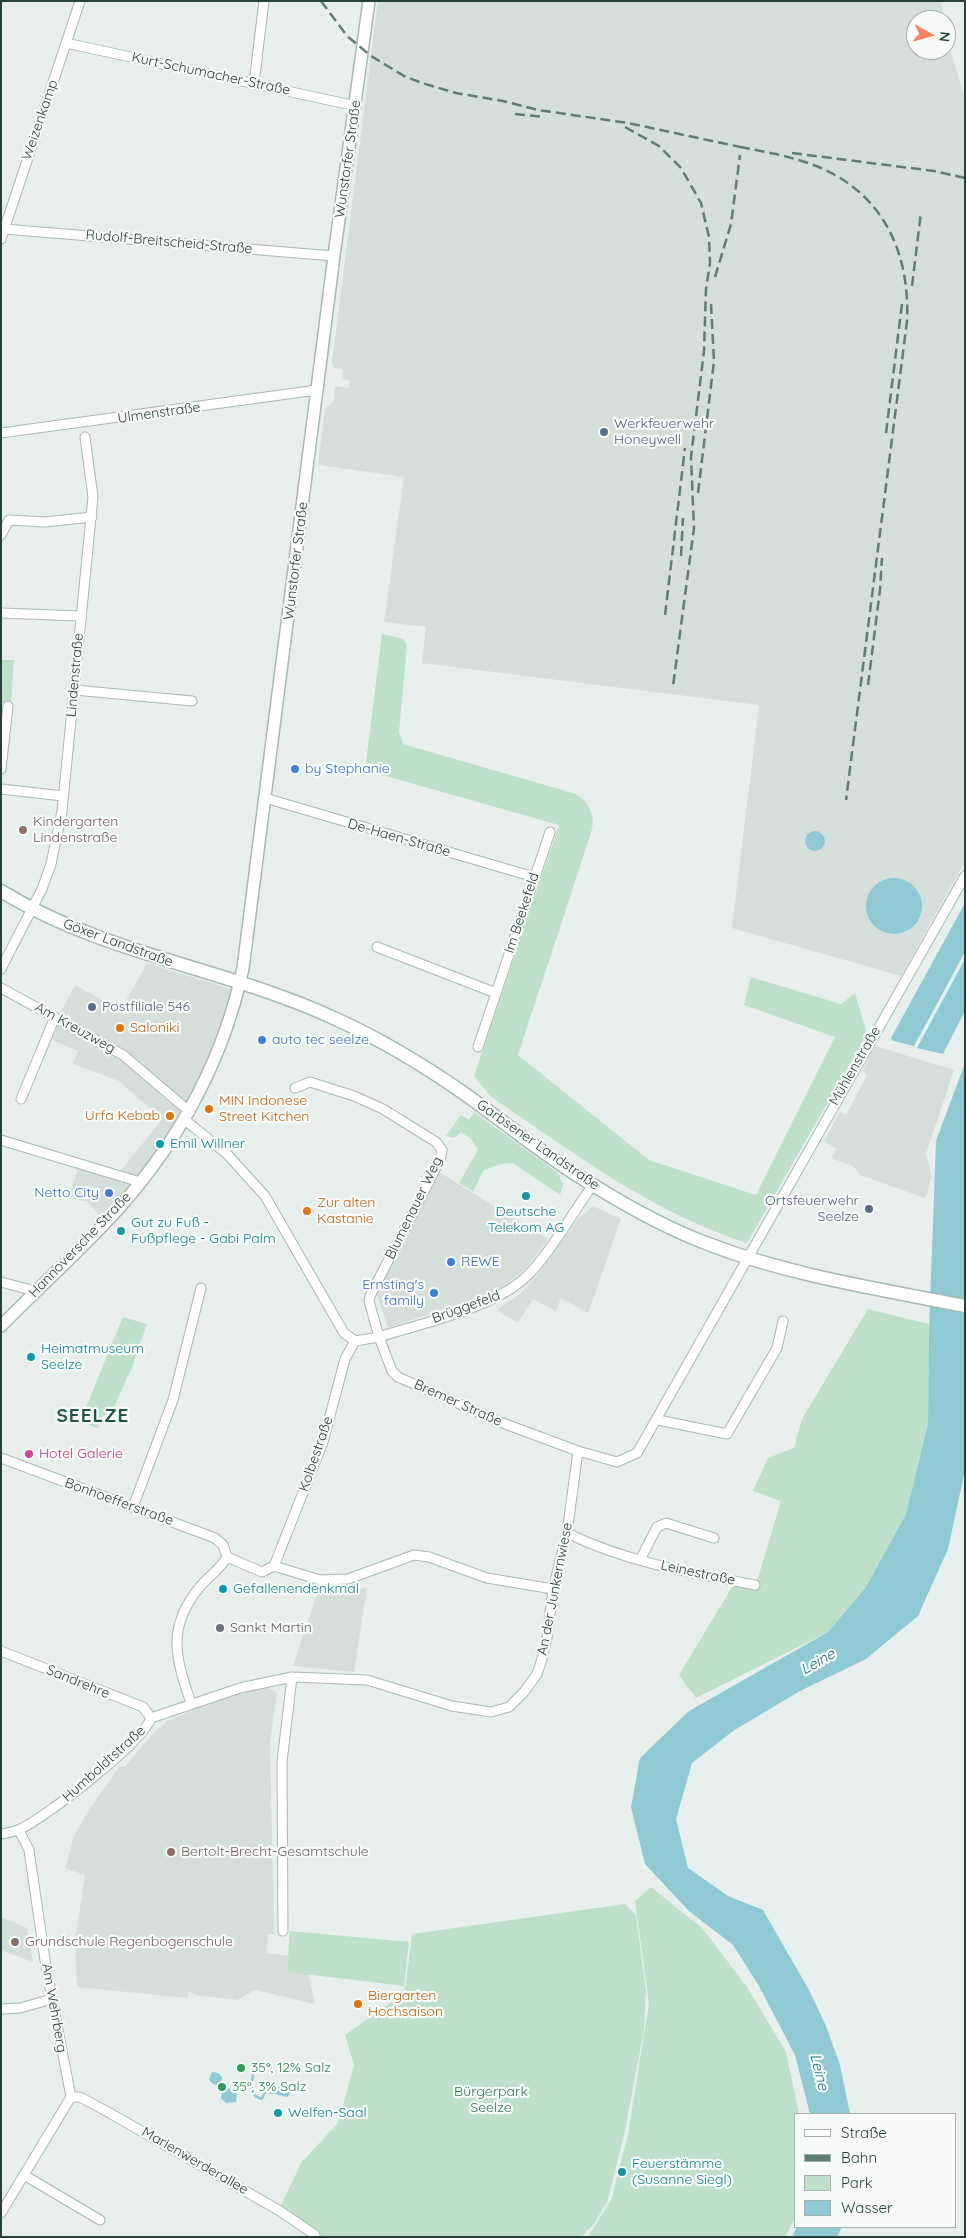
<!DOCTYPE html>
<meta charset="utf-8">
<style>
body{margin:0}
#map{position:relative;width:966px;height:2238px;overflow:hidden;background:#e6efeb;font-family:Quicksand,sans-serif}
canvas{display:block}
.frame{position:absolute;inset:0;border:2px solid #24423a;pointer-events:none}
.legend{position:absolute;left:794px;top:2113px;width:162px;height:115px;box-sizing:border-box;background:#f7fbf9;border:1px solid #a3b1ad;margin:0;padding:6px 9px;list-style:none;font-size:15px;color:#24423a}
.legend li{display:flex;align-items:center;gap:10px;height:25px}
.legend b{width:25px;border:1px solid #a3b1ad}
.north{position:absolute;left:906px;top:10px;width:50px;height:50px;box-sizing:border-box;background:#f7fbf9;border:1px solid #a3b1ad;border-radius:50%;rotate:97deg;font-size:14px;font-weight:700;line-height:20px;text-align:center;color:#24423a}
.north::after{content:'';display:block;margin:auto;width:18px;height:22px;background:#f4845f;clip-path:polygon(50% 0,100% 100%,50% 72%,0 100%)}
</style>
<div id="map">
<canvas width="966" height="2238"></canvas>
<div class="frame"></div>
<ul class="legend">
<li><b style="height:6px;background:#fff"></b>Straße</li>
<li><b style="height:6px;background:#5f7d75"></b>Bahn</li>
<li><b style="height:14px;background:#bfe0c8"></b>Park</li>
<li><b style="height:14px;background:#8ec9d4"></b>Wasser</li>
</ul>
<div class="north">N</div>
</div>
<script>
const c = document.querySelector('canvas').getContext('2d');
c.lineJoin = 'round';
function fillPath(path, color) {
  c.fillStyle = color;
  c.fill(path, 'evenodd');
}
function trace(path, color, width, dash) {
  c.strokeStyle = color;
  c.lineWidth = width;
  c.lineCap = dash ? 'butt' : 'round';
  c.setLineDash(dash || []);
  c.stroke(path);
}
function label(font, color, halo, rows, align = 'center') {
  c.font = font + ' Quicksand,sans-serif';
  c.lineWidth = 4.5;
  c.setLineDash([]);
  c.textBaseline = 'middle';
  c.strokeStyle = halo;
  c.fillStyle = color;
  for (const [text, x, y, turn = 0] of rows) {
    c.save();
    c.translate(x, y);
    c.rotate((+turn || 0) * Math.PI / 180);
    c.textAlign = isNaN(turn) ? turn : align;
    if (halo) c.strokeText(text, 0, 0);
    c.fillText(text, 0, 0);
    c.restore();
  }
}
const built = new Path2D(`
 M378 1H941L944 20H916V50H946V35L965 100V862L901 976 732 928 759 705 422 663 426 627 384 622 404 477 318 465 325 408 333 403 335 386 349 388 350 380 342 379 343 369 334 368 332 362Z
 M147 963 237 991 190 1112 106 1222 88 1202 69 1198 78 1168 116 1177 162 1119 119 1081 73 1064 78 1051 52 1040 59 1021 58 1017 75 985 121 1010Z
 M875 1046 954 1070 926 1154 932 1177 925 1198 860 1175 853 1166 831 1158 837 1149 824 1141 840 1112 846 1115 867 1075 862 1071Z
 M439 1172 548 1239 526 1269 496 1292 388 1328 377 1294Z
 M593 1206 621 1219 588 1313 561 1298 556 1311 533 1299 518 1323 497 1310 520 1294 535 1278 578 1219Z
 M363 1588H367L354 1672 293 1666 317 1594H348Z
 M267 1687 277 1693 270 1743 274 1934H268L266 1953 290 1956 308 1972 315 2004 255 1990 237 2000 195 1995 189 1991 187 1998 77 1987 75 1941 85 1875 65 1868 74 1836 90 1808 119 1767 125 1766 157 1730 169 1720 235 1694Z
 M1 1917 27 1928 33 1962 1 1950Z`);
const green = new Path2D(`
 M382 634 403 639 407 645 399 732 403 744 576 794C590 804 596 816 591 833L518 1055 649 1160 756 1195 835 1037 744 1005 751 977 841 1004 855 993 867 1034 747 1243C652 1213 573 1152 491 1097L474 1076 559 825 365 770Z
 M1 660H14L11 704 1 703Z
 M474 1112 558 1173 563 1184 560 1195 513 1163 501 1164 484 1170 473 1191 459 1183 478 1150 471 1139 461 1132 454 1138 446 1136 461 1115 469 1120Z
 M868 1309 929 1324 928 1424 906 1514 866 1587 828 1632 696 1698 679 1675 732 1587 755 1588 781 1501 753 1491 768 1458 794 1448 802 1419Z
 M123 1317 147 1324 132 1367 112 1412 103 1416 98 1428 80 1422Z
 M651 1887 703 1929 747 1987 786 2052 799 2114H795V2218L785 2237H588L611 2200 628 2134 649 2004 635 1901Z
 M625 1904 636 1915 646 1991 644 2030 625 2130 608 2200 594 2224 581 2237H310L315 2229 280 2208 301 2163 338 2123 354 2065 345 2035 407 1991 405 1990 412 1934Z
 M290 1931 409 1942 404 1986 287 1972Z`);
const water = new Path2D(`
 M805 841a10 10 0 1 1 20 0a10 10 0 1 1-20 0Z
 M866 906a28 28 0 1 1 56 0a28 28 0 1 1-56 0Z
 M965 903V952L914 1046 893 1041 891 1038Z
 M965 959V1011L943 1054 917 1048Z
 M965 1063V1470L948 1549 918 1616 866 1659 800 1691 733 1731 692 1763 676 1819 688 1868 728 1896 763 1910 809 1990 826 2026 840 2065 850 2114H810L795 2055 759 1986 733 1945 689 1911 645 1864 631 1807 640 1758 689 1711 828 1632 866 1587 906 1514 928 1424 929 1331 936 1141Z
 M235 2068a6 6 0 1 1 12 0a6 6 0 1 1-12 0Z
 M212 2072 218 2073 222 2077 221 2084 225 2088 232 2089 237 2094 236 2102 226 2103 221 2098 222 2091 218 2085 213 2084 209 2080Z
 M285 2083H292V2092L287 2097 278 2095 276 2093 279 2086Z
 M797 2227H842L837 2237H792Z`);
const stream = new Path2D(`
 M252 2064 253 2077 250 2085 255 2096 262 2099 265 2092 276 2093`);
const minor = new Path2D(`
 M66 43 356 106
 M254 83 264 1
 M4 229 334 256
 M1 239 80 1
 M1 433 317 390
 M1 535 9 520 45 522 92 517
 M1 613 81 616
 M75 690 192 701
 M1 769 8 706
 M1 789 63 796
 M265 798 534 877
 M377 947 496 993
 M1 969 42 889 51 864 62 811 93 497 85 437
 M1 988 123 1055 190 1112
 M478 1047 550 832
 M295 1088 310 1082 354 1096 383 1109 436 1142 442 1150 440 1160 370 1296 369 1301 379 1337C425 1322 498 1308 531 1272 555 1246 572 1213 593 1185
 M21 1099 55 1017
 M185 1120 227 1154 265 1196 344 1333 355 1341 379 1337 392 1371 398 1377 500 1422 578 1451 617 1462 637 1453 965 876
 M1 1140 140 1182
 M1 1282 35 1291
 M658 1420 727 1434 777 1348 783 1321
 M1 1458 215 1538 223 1545 227 1557
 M133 1507 173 1400 201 1288
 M567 1533C626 1562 691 1573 755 1585
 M227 1557 262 1572 274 1566 320 1580 348 1579 414 1555 429 1557 487 1578 553 1589
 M640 1560 657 1527 666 1523 714 1538
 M274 1566 323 1442 345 1359 355 1341
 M1 1651 143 1707 151 1718
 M191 1703C176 1659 166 1628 199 1588 207 1577 221 1569 227 1557
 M151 1718 240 1688 292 1677 367 1680 452 1706 491 1712 509 1707 524 1692 537 1674 542 1659 547 1638 553 1589 567 1533 578 1451
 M1 1834C7 1833 15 1832 20 1829 45 1818 143 1742 151 1718
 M283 1931 282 1762 292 1677
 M1 2009 20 2008 52 1999
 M71 2097H80L108 2112 280 2211 315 2235
 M24 2175 100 2220
 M1 2213 71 2097 46 1967 29 1850 19 1830`);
const tertiary = new Path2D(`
 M1 1326C40 1286 82 1249 119 1208 180 1139 224 1058 243 968L334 256 369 1`);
const secondary = new Path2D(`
 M1 891C107 956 228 968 338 1020 382 1040 423 1065 462 1092 506 1123 547 1158 593 1185 630 1208 670 1230 711 1245 792 1276 880 1289 965 1306`);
const rail = new Path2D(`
 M321 1 347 36 371 56 404 76 422 83 456 93 503 101 538 110 628 123 745 148
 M515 114 545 117
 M625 127 659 146 681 168 701 203 709 237 710 263 706 289 704 351 691 457 694 528 673 686
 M740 147C767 152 795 157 821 168 885 196 910 255 907 321L846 800
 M792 153 934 171 965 178
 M715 277 731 224 740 155
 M912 286 921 212
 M886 433 902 304
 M698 493 714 361 711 304
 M681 556 683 518
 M665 615 685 448
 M868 685 880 590 882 558`);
const markers = [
 [604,432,5,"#5c6f8a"],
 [295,769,5,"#3f7fe0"],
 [23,830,5,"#8d6e63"],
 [92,1007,5,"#5c6f8a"],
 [120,1028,5,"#e8710a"],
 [262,1040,5,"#3f7fe0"],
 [209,1109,5,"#e8710a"],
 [170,1116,5,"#e8710a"],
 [160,1144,5,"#0f9aa8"],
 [109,1193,5,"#3f7fe0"],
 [526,1196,5,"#0f9aa8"],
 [869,1209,5,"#5c6f8a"],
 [307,1211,5,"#e8710a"],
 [121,1231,5,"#0f9aa8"],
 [451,1262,5,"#3f7fe0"],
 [434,1293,5,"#3f7fe0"],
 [31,1357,5,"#0f9aa8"],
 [29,1454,5,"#d1479c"],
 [223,1589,5,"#0f9aa8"],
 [220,1628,5,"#6b7280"],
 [171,1852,5,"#8d6e63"],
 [15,1942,5,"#8d6e63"],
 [358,2004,5,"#e8710a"],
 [241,2068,5,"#2e9e5b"],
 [222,2087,5,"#2e9e5b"],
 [278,2113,5,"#0f9aa8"],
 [622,2172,5,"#0f9aa8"]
];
const streetNames = [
 ["Kurt-Schumacher-Straße",211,74,12],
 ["Weizenkamp",40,120,-71],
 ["Wunstorfer Straße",348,159,-82],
 ["Rudolf-Breitscheid-Straße",169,242,5],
 ["Ulmenstraße",159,413,-8],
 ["Wunstorfer Straße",296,561,-83],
 ["Lindenstraße",75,675,-85],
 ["De-Haen-Straße",399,838,16],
 ["Im Beekefeld",522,913,-72],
 ["Göxer Landstraße",118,943,20],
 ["Am Kreuzweg",75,1028,29],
 ["Mühlenstraße",855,1066,-60],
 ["Garbsener Landstraße",538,1145,35],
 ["Blumenauer Weg",414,1208,-64],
 ["Hannoversche Straße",80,1245,-46],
 ["Brüggefeld",466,1307,-20],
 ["Bremer Straße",458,1403,24],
 ["Kolbestraße",316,1454,-71],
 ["Bonhoefferstraße",119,1502,20],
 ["Leinestraße",698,1573,12],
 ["An der Junkernwiese",555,1589,-79],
 ["Sandrehre",78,1682,22],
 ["Humboldtstraße",104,1764,-42],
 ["Am Wehrberg",54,2008,80],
 ["Marienwerderallee",195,2161,30]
];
const serviceNames = [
 ["Werkfeuerwehr",614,424],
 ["Honeywell",614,440],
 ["Postfiliale 546",102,1007],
 ["Ortsfeuerwehr",859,1201,"right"],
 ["Seelze",859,1217,"right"]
];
const shopNames = [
 ["by Stephanie",305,769],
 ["auto tec seelze",272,1040],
 ["Netto City",99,1193,"right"],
 ["REWE",461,1262],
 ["Ernsting's",424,1285,"right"],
 ["family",424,1301,"right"]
];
const educationNames = [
 ["Kindergarten",33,822],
 ["Lindenstraße",33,838],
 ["Bertolt-Brecht-Gesamtschule",181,1852],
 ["Grundschule Regenbogenschule",25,1942]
];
const foodNames = [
 ["Saloniki",130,1028],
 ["MIN Indonese",219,1101],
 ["Street Kitchen",219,1117],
 ["Urfa Kebab",160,1116,"right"],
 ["Zur alten",317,1203],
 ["Kastanie",317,1219],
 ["Biergarten",368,1996],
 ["Hochsaison",368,2012]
];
const cultureNames = [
 ["Emil Willner",170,1144],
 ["Deutsche",526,1212,"center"],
 ["Telekom AG",526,1228,"center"],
 ["Gut zu Fuß -",131,1223],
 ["Fußpflege - Gabi Palm",131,1239],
 ["Heimatmuseum",41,1349],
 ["Seelze",41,1365],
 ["Gefallenendenkmal",233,1589],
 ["Welfen-Saal",288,2113],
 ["Feuerstämme",632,2164],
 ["(Susanne Siegl)",632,2180]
];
const hotelNames = [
 ["Hotel Galerie",39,1454]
];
const worshipNames = [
 ["Sankt Martin",230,1628]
];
const leisureNames = [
 ["35°, 12% Salz",251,2068],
 ["35°, 3% Salz",232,2087]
];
const parkNames = [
 ["Bürgerpark",491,2092],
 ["Seelze",491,2108]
];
const waterNames = [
 ["Leine",818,1662,-30],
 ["Leine",819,2072,76]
];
const districtNames = [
 ["SEELZE",93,1416]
];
fillPath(built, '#d4dfda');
fillPath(green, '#bfe0c8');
fillPath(water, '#8ec9d4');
trace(stream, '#8ec9d4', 2.5);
trace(minor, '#a8b8b2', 11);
trace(tertiary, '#a8b8b2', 14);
trace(secondary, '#a4bbb3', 15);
trace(minor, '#fff', 9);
trace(tertiary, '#fff', 11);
trace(secondary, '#fff', 12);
trace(rail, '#5f7d75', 2.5, [10, 5]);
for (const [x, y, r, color] of markers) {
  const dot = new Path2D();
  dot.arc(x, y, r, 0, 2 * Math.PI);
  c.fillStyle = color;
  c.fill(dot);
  trace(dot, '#f7fbf9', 2);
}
label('14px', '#24423a', '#f7fbf9', streetNames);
label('14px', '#4e5e75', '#f7fbf9', serviceNames, 'left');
label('14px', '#366cbe', '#f7fbf9', shopNames, 'left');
label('14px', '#785e54', '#f7fbf9', educationNames, 'left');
label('14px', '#c56008', '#f7fbf9', foodNames, 'left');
label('14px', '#0d838f', '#f7fbf9', cultureNames, 'left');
label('14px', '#b23c85', '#f7fbf9', hotelNames, 'left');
label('14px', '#5b616d', '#f7fbf9', worshipNames, 'left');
label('14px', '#27864d', '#f7fbf9', leisureNames, 'left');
label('14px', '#2d7a4b', '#f7fbf9', parkNames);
label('italic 15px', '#1c6f80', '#f7fbf9', waterNames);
c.letterSpacing = '1px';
label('bold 19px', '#1f5548', '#f7fbf9', districtNames);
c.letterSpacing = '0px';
</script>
